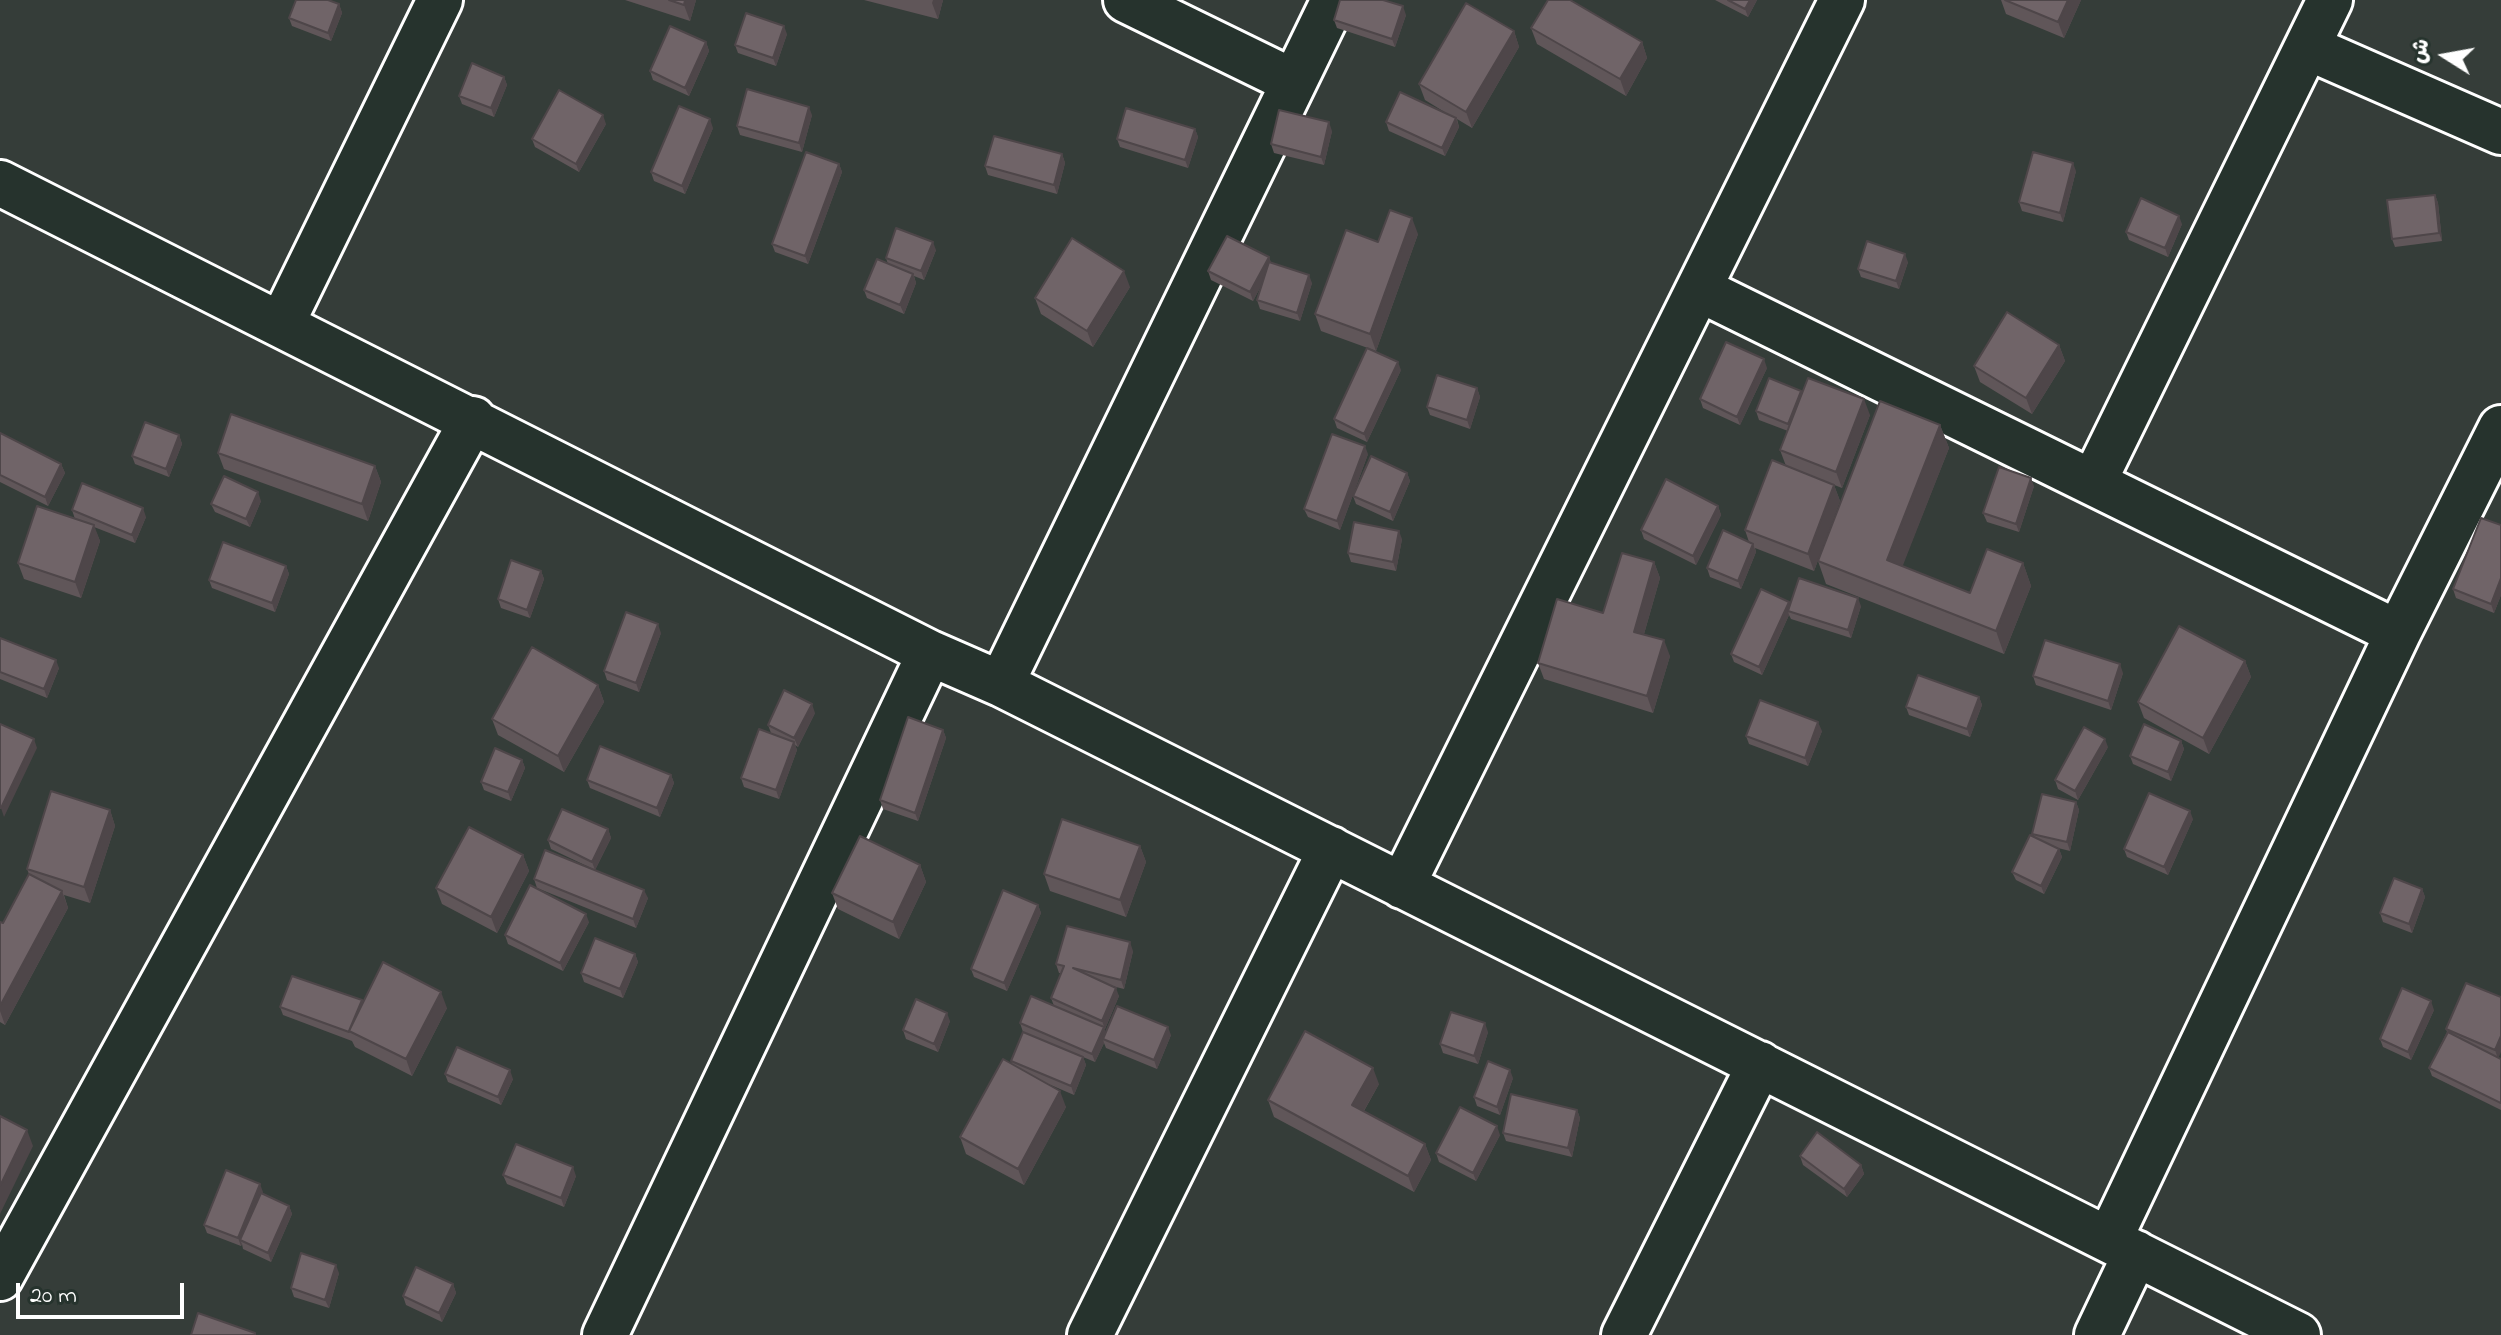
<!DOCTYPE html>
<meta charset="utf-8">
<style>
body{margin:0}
#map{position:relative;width:2501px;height:1335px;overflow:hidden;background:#353d39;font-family:"Indie Flower","Playpen Sans Arabic",sans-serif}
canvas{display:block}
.north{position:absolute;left:2405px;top:16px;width:80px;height:80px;-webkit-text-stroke:6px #26332d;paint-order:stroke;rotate:281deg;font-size:22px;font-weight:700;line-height:32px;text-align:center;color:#fff}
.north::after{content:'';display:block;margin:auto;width:28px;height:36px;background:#fff;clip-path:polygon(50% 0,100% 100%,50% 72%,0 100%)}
.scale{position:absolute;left:16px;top:1283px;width:168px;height:36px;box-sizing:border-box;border:4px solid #fff;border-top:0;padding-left:10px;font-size:24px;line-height:28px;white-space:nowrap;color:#fff;-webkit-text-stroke:6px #26332d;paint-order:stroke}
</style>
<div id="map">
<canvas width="2501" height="1335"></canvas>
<div class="north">ش</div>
<div class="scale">20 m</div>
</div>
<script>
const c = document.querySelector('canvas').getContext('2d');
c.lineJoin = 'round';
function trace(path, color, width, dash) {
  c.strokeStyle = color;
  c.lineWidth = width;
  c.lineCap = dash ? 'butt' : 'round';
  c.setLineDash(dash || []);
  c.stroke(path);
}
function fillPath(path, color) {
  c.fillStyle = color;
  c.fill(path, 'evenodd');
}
const minor = new Path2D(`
 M1126 0 1294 82
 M2307 47 2501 132
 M0 183 930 653 1001 684 2298 1335
 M1699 289 2398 633
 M282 323 440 0
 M2094 481 2330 0
 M1001 684 1334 0
 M1402 886 1842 0
 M2109 1240 2398 633 2501 428
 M0 1278 473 419
 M605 1335 930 653
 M1090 1335 1331 849
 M1624 1335 1760 1064
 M2097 1335 2136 1253`);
const wall = new Path2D(`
 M625 0H696L690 21Z
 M864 0H943L938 19Z
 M1715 0H1757L1748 17Z
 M2001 0H2081L2064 38 2006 14Z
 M339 4 342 13 331 41 292 26 289 18Z
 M1406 15 1395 47 1337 28 1334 20Z
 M1531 28 1642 42 1647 58 1626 96 1537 44Z
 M1514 31 1519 47 1472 128 1457 119 1459 127 1445 156 1389 131 1386 122 1451 116 1425 100 1419 84Z
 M787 34 776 66 738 53 735 45Z
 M706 42 709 51 689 96 653 80 650 71Z
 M504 77 507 85 494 117 462 104 459 96Z
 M812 115 802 152 740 135 737 126Z
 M606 124 579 172 535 147 532 139Z
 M713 128 685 194 654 181 651 172Z
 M1195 129 1198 137 1188 168 1120 147 1117 139Z
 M1332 131 1324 165 1274 153 1271 144Z
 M1062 154 1065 163 1057 194 988 175 985 166Z
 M839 164 842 172 808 264 775 252 772 244Z
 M2076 171 2063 222 2022 211 2019 202Z
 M2435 195 2438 203 2442 241 2395 247 2392 239Z
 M2182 224 2168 257 2129 240 2126 232Z
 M1418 234 1376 351 1321 331 1315 314 1378 242Z
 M936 250 924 280 914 276 916 283 904 314 867 298 864 290 888 264 886 258Z
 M1269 257 1271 263 1312 283 1300 321 1260 309 1257 300 1262 284 1253 301 1211 280 1208 271Z
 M1908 262 1899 289 1861 277 1858 269Z
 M1130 287 1093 347 1041 314 1035 298Z
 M2059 345 2065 361 2032 414 1980 382 1974 366Z
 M1767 368 1740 425 1703 408 1700 399Z
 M1401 370 1367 442 1337 428 1334 419Z
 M1477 388 1480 397 1470 429 1430 415 1427 407Z
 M1801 391 1802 393 1870 415 1842 488 1824 481 1834 485 1840 501 1814 571 1755 548 1756 552 1741 589 1710 577 1707 568 1749 542 1745 530 1786 466 1780 450 1788 431 1759 420 1756 411Z
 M1940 425 1949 448 1902 566 1970 593 2023 563 2031 586 2004 654 1826 584 1818 561Z
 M0 433 61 464 65 473 48 506 0 482Z
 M179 435 182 444 169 477 135 464 132 456Z
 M218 453 375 466 381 482 368 521 224 469Z
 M1368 454 1340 530 1308 517 1304 509Z
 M1407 473 1410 481 1393 521 1356 504 1353 496Z
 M2034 486 2019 532 1987 522 1983 513Z
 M261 501 250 527 215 512 211 504Z
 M1718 506 1721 515 1696 565 1644 539 1641 530Z
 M72 510 146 517 135 543 94 527 100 541 81 598 24 579 18 563 75 519Z
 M2501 525V595L2494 613 2456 598 2453 589Z
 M1402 539 1396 571 1351 562 1348 553Z
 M1654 562 1660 578 1644 634 1670 656 1653 713 1544 679 1538 663 1603 613Z
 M286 566 289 574 275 612 212 588 209 580Z
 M541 571 544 579 530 618 501 608 498 599Z
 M1789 602 1790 605 1861 606 1851 638 1791 619 1789 615 1762 675 1734 662 1731 654Z
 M661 633 639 692 607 680 604 671Z
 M0 638 59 668 47 698 0 679Z
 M2245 661 2251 677 2209 754 2144 718 2138 702Z
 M2123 673 2111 710 2036 685 2033 676Z
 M598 685 604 702 564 772 498 735 492 719Z
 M1979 697 1982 705 1970 737 1909 715 1906 707Z
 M815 713 798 747 795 745 797 750 779 799 744 787 741 778 771 733 768 725Z
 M943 730 946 738 918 821 883 809 880 800Z
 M1822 731 1808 766 1749 744 1746 736Z
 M2181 741 2184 749 2171 781 2133 764 2130 756Z
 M2108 747 2078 800 2058 789 2055 780Z
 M522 760 525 768 511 801 484 790 481 782Z
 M671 775 674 783 660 817 590 788 587 780Z
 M2076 802 2079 810 2070 851 2054 847 2059 849 2062 857 2044 894 2016 880 2012 872 2033 837 2032 834Z
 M110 810 115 826 90 903 64 895 68 908 5 1025 0 1022V922L3 923 29 874 27 869Z
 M2193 819 2168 875 2127 857 2124 849Z
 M608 829 611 838 595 870 648 898 636 928 537 888 534 879 591 868 551 849 548 840Z
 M1140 846 1146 862 1126 917 1050 891 1044 874Z
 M523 855 529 871 497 933 442 904 436 888Z
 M920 865 926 882 899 939 838 909 832 893Z
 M2422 889 2425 897 2412 933 2383 922 2380 913Z
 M1038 905 1041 913 1007 991 974 977 971 969Z
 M589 922 563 971 508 944 505 935Z
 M1133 951 1124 989 1112 986 1119 996 1105 1029H1104L1106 1032 1171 1035 1157 1069 1106 1048 1104 1043 1095 1062 1083 1057 1086 1065 1074 1095 1046 1083 1066 1107 1024 1185 966 1154 960 1137 1012 1064 1011 1061 1023 1032 1020 1023 1054 1006 1051 998 1061 973H1059L1056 964Z
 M635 954 638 962 623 998 584 982 581 973Z
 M2501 997 2499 1058 2501 1059V1110L2432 1076 2429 1068 2447 1032 2446 1029Z
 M363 1003 447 1008 412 1076 355 1047 352 1041 283 1015 280 1007Z
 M2434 1010 2411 1060 2383 1047 2380 1039Z
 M950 1021 938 1052 906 1039 903 1030Z
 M1488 1032 1478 1064 1443 1053 1440 1044Z
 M445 1074 513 1079 501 1105 448 1082Z
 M1513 1078 1500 1115 1477 1106 1474 1097Z
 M1379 1084 1364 1111 1425 1144 1431 1160 1414 1192 1274 1117 1268 1100Z
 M1577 1110 1580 1118 1572 1157 1506 1141 1503 1133Z
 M1500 1135 1476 1181 1439 1162 1436 1153Z
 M1800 1156 1861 1165 1864 1174 1847 1197 1803 1165Z
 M503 1175 576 1176 564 1207 507 1184Z
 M263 1192 262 1194 289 1206 292 1214 271 1262 243 1249 242 1244 241 1246 207 1233 204 1225Z
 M339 1273 329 1308 294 1297 291 1288Z
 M453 1284 456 1293 442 1322 406 1305 403 1296Z`);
const shadedWall = new Path2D(`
 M685 0H696L690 21 684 5Z
 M933 0H943L938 19 932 3Z
 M1750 0H1757L1748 17 1745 9Z
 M2068 0H2081L2064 38 2058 22Z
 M339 4 342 13 331 41 328 33Z
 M1403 6 1406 15 1395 47 1392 39Z
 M784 26 787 34 776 66 773 58Z
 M1514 31 1519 47 1472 128 1466 112Z
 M706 42 709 51 689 96 685 88Z
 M1642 42 1647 58 1626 96 1620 79Z
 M504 77 507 85 494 117 491 108Z
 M809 107 812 115 802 152 799 143Z
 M603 115 606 124 579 172 576 164Z
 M1456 118 1459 127 1445 156 1442 148Z
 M710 119 713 128 685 194 682 186Z
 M1329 122 1332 131 1324 165 1321 157Z
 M1195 129 1198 137 1188 168 1185 160Z
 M1062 154 1065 163 1057 194 1054 185Z
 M2073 163 2076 171 2063 222 2060 213Z
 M839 164 842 172 808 264 805 256Z
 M2435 195 2438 203 2442 241 2439 233Z
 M2179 216 2182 224 2168 257 2165 248Z
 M1412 218 1418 234 1376 351 1370 334Z
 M933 242 936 250 924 280 921 271Z
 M1905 254 1908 262 1899 289 1896 281Z
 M1269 257 1272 265 1253 301 1250 292Z
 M1124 271 1130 287 1093 347 1087 331Z
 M913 274 916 283 904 314 900 305Z
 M1309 275 1312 283 1300 321 1297 313Z
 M2059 345 2065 361 2032 414 2026 398Z
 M1764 359 1767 368 1740 425 1737 417Z
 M1398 362 1401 370 1367 442 1364 434Z
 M1477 388 1480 397 1470 429 1467 420Z
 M1801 391 1804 399 1791 432 1788 424Z
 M1864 399 1870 415 1842 488 1836 472Z
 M1940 425 1949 448 1896 583 1887 560Z
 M179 435 182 444 169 477 166 469Z
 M1365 446 1368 454 1340 530 1337 521Z
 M61 464 65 473 48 506 45 497Z
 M375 466 381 482 368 521 362 504Z
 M1407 473 1410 481 1393 521 1390 512Z
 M2031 478 2034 486 2019 532 2016 524Z
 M1834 485 1840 501 1814 571 1808 554Z
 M258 492 261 501 250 527 246 519Z
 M1718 506 1721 515 1696 565 1693 556Z
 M143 508 146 517 135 543 132 535Z
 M94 525 100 541 81 598 75 582Z
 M1399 531 1402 539 1396 571 1393 562Z
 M1753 544 1756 552 1741 589 1738 581Z
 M1654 562 1660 578 1640 648 1634 632Z
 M2023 563 2031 586 2004 654 1996 631Z
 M286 566 289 574 275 612 272 603Z
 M541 571 544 579 530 618 527 610Z
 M2501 578V595L2494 613 2491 604Z
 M1858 598 1861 606 1851 638 1848 630Z
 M1789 602 1792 610 1788 611 1789 615 1762 675 1759 667Z
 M658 624 661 633 639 692 636 683Z
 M1664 640 1670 656 1653 713 1647 696Z
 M56 660 59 668 47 698 44 689Z
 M2245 661 2251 677 2209 754 2203 738Z
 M2120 664 2123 673 2111 710 2108 701Z
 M598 685 604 702 564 772 558 756Z
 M1979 697 1982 705 1970 737 1967 729Z
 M812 704 815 713 798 747 794 738Z
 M1818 722 1822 731 1808 766 1805 758Z
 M943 730 946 738 918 821 915 813Z
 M34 739 37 748 4 817 1 808Z
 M2105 739 2108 747 2078 800 2075 791Z
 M2181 741 2184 749 2171 781 2168 772Z
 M794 742 797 750 779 799 776 790Z
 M522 760 525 768 511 801 508 792Z
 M671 775 674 783 660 817 657 808Z
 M2076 802 2079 810 2070 851 2067 842Z
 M110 810 115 826 90 903 84 887Z
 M2190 811 2193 819 2168 875 2164 867Z
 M608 829 611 838 595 870 592 862Z
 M1140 846 1146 862 1126 917 1120 900Z
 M2059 849 2062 857 2044 894 2041 886Z
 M523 855 529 871 497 933 491 917Z
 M920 865 926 882 899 939 893 922Z
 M2422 889 2425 897 2412 933 2409 924Z
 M644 890 648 898 636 928 633 919Z
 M62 891 68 908 5 1025 0 1011V1006Z
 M1038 905 1041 913 1007 991 1004 983Z
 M586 914 589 922 563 971 560 963Z
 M1130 942 1133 951 1124 989 1121 980Z
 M635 954 638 962 623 998 620 989Z
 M1116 988 1119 996 1105 1029 1102 1021Z
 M441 992 447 1008 412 1076 406 1059Z
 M2431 1001 2434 1010 2411 1060 2408 1052Z
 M947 1013 950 1021 938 1052 934 1044Z
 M1485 1023 1488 1032 1478 1064 1474 1056Z
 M1104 1027 1107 1036 1103 1039 1104 1043 1095 1062 1092 1054Z
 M1168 1027 1171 1035 1157 1069 1154 1060Z
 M2501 1036V1052L2498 1059 2495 1050Z
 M1083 1057 1086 1065 1074 1095 1071 1086Z
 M1373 1068 1379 1084 1358 1121 1352 1105Z
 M510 1070 513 1079 501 1105 498 1097Z
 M1510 1070 1513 1078 1500 1115 1497 1107Z
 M1060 1091 1066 1107 1024 1185 1018 1169Z
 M1577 1110 1580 1118 1572 1157 1568 1148Z
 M1497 1126 1500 1135 1476 1181 1473 1173Z
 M27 1130 33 1146 0 1214V1186Z
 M1425 1144 1431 1160 1414 1192 1408 1176Z
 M1861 1165 1864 1174 1847 1197 1844 1189Z
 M573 1167 576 1176 564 1207 561 1198Z
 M260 1184 263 1192 243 1242 240 1240 242 1244 241 1246 238 1238Z
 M289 1206 292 1214 271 1262 268 1253Z
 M336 1265 339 1273 329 1308 325 1300Z
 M453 1284 456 1293 442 1322 439 1313Z`);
const building = new Path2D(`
 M296 0H328L339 4 328 33 289 18Z
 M669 0H685L684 5Z
 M1340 0H1383L1403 6 1392 39 1334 20Z
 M1548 0H1570L1642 42 1620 79 1531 28Z
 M1728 0H1750L1745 9Z
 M2005 0H2068L2058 22Z
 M1466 3 1514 31 1466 112 1419 84Z
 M746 13 784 26 773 58 735 45Z
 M670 26 706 42 685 88 650 71Z
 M472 63 504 77 491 108 459 96Z
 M747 89 809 107 799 143 737 126Z
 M559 90 603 115 576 164 532 139Z
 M1400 92 1456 118 1442 148 1386 122Z
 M679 106 710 119 682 186 651 172Z
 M1126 108 1195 129 1185 160 1117 139Z
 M1279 110 1329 122 1321 157 1271 144Z
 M994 136 1062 154 1054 185 985 166Z
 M806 152 839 164 805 256 772 244Z
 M2033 152 2073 163 2060 213 2019 202Z
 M2435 195 2439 233 2392 239 2387 200Z
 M2141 198 2179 216 2165 248 2126 232Z
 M1390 210 1412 218 1370 334 1315 314 1346 230 1378 242Z
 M896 228 933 242 921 271 886 258Z
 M1227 236 1269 257 1250 292 1208 271Z
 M1072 238 1124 271 1087 331 1035 298Z
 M1867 241 1905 254 1896 281 1858 269Z
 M877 259 913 274 900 305 864 290Z
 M1269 262 1309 275 1297 313 1257 300Z
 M2007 312 2059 345 2026 398 1974 366Z
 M1726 342 1764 359 1737 417 1700 399Z
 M1367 348 1398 362 1364 434 1334 419Z
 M1437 375 1477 388 1467 420 1427 407Z
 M1769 378 1801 391 1788 424 1756 411Z
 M1808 378 1864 399 1836 472 1780 450Z
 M1880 401 1940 425 1887 560 1970 593 1987 549 2023 563 1996 631 1818 561Z
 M231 414 375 466 362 504 218 453Z
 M145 422 179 435 166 469 132 456Z
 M0 433 61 464 45 497 0 475Z
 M1332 434 1365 446 1337 521 1304 509Z
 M1371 456 1407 473 1390 512 1353 496Z
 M1772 460 1834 485 1808 554 1745 530Z
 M1999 467 2031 478 2016 524 1983 513Z
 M224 476 258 492 246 519 211 504Z
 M1666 479 1718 506 1693 556 1641 530Z
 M82 483 143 508 132 535 72 510Z
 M37 506 94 525 75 582 18 563Z
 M2481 518 2501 525V578L2491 604 2453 589Z
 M1354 522 1399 531 1393 562 1348 553Z
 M1723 530 1753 544 1738 581 1707 568Z
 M223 542 286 566 272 603 209 580Z
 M1622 553 1654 562 1634 632 1664 640 1647 696 1538 663 1557 599 1603 613Z
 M511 560 541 571 527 610 498 599Z
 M1799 578 1858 598 1848 630 1788 611Z
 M1761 589 1789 602 1759 667 1731 654Z
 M626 612 658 624 636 683 604 671Z
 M2179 626 2245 661 2203 738 2138 702Z
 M0 638 56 660 44 689 0 672Z
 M2045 640 2120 664 2108 701 2033 676Z
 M532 647 598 685 558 756 492 719Z
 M1918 675 1979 697 1967 729 1906 707Z
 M784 690 812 704 794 738 768 725Z
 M1760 700 1818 722 1805 758 1746 736Z
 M908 717 943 730 915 813 880 800Z
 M0 724 34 739 1 808H0Z
 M2144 724 2181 741 2168 772 2130 756Z
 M2084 727 2105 739 2075 791 2055 780Z
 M759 729 794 742 776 790 741 778Z
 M600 746 671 775 657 808 587 780Z
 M495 748 522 760 508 792 481 782Z
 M51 791 110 810 84 887 27 869Z
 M2149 793 2190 811 2164 867 2124 849Z
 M2042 794 2076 802 2067 842 2032 834Z
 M562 809 608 829 592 862 548 840Z
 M1062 819 1140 846 1120 900 1044 874Z
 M469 827 523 855 491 917 436 888Z
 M2030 835 2059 849 2041 886 2012 872Z
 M860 836 920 865 893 922 832 893Z
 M545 850 644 890 633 919 534 879Z
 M29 874 62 891 0 1006V922L3 923Z
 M2394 878 2422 889 2409 924 2380 913Z
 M530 885 586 914 560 963 505 935Z
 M1003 890 1038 905 1004 983 971 969Z
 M1067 926 1130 942 1121 980 1073 968 1116 988 1102 1021 1051 998 1064 966 1056 964Z
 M595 938 635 954 620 989 581 973Z
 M383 962 441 992 406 1059 349 1031Z
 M292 976 362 1000 349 1031V1032L280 1007Z
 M2466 983 2501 997V1036L2495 1050 2446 1029Z
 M2402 988 2431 1001 2408 1052 2380 1039Z
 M1031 996 1104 1027 1092 1054 1020 1023Z
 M916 999 947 1013 934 1044 903 1030Z
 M1117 1006 1168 1027 1154 1060 1103 1039Z
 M1451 1012 1485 1023 1474 1056 1440 1044Z
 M1305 1031 1373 1068 1352 1105 1425 1144 1408 1176 1268 1100Z
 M1023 1032 1083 1057 1071 1086 1011 1061Z
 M2448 1032 2501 1059V1103L2429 1068Z
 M457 1047 510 1070 498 1097 445 1074Z
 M1003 1059 1060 1091 1018 1169 960 1137Z
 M1488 1061 1510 1070 1497 1107 1474 1097Z
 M1511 1094 1577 1110 1568 1148 1503 1133Z
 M1460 1107 1497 1126 1473 1173 1436 1153Z
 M0 1116 27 1130 0 1186Z
 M1817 1132 1861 1165 1844 1189 1800 1156Z
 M516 1144 573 1167 561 1198 503 1175Z
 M226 1170 260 1184 238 1238 204 1225Z
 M261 1193 289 1206 268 1253 240 1240Z
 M301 1253 336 1265 325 1300 291 1288Z
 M416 1267 453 1284 439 1313 403 1296Z
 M198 1313 255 1333V1335H191Z`);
trace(minor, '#fff', 50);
trace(minor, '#26332d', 44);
fillPath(wall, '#605659');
fillPath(shadedWall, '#4e4649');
fillPath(building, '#706468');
trace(building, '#4e4649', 2);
</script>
